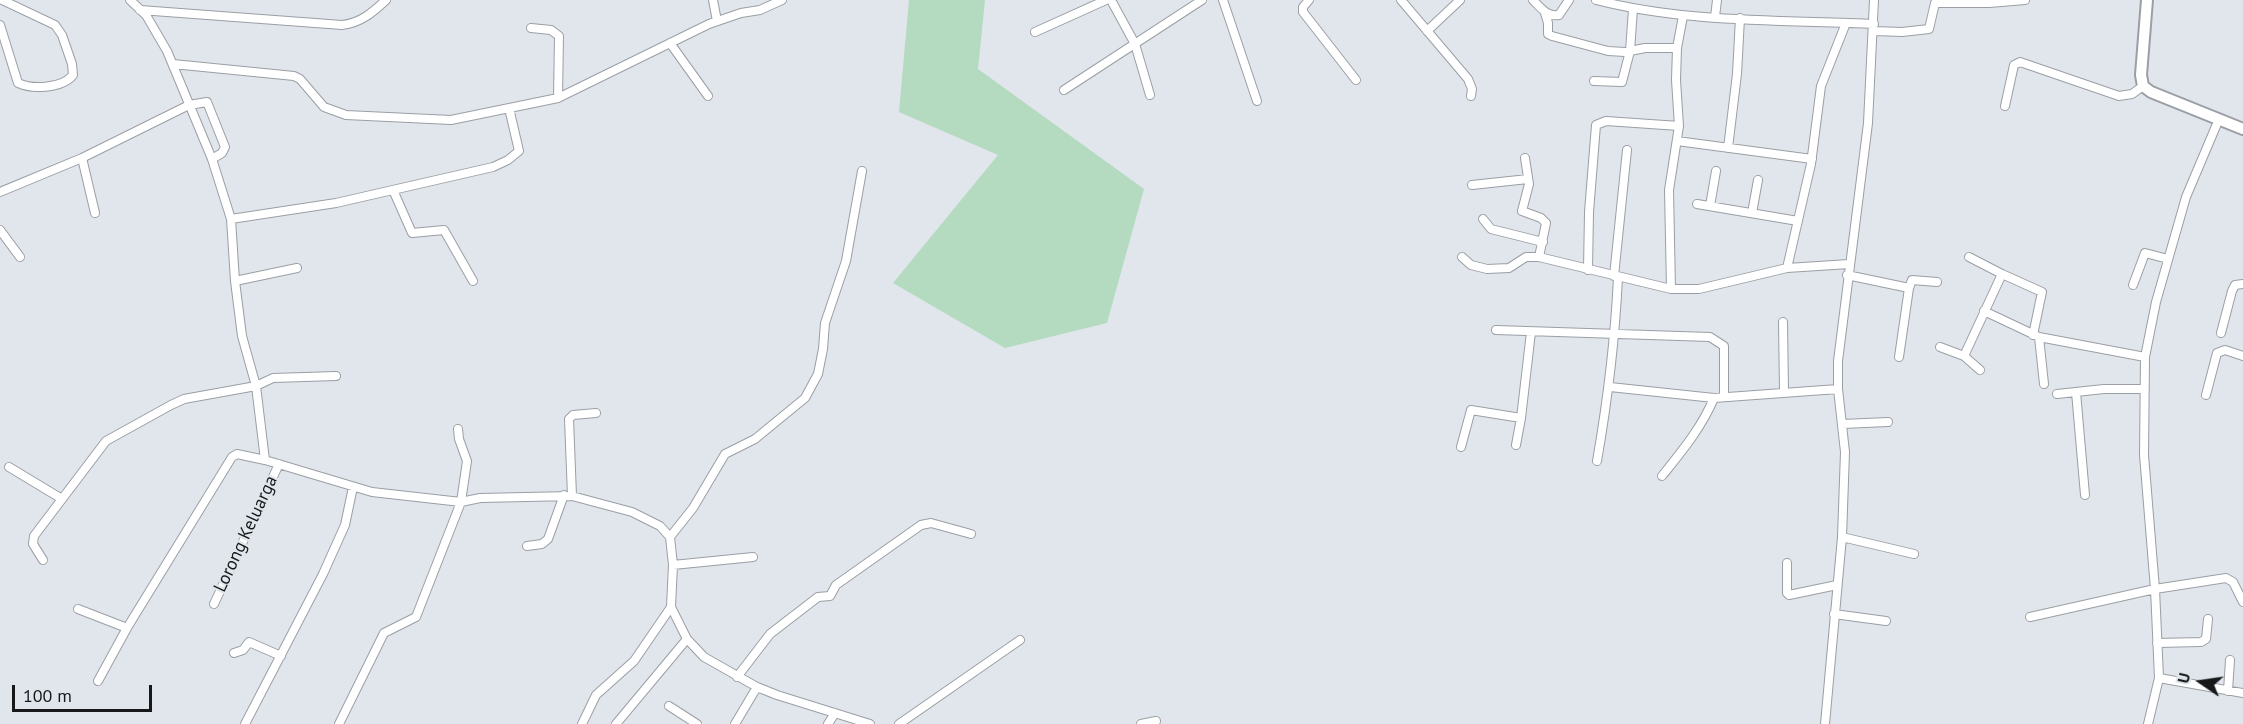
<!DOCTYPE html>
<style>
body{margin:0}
#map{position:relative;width:2243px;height:724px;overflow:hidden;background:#e0e6ec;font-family:"PT Sans",sans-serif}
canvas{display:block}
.north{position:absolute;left:2171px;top:652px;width:60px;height:60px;-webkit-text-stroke:4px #e0e6ec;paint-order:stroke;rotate:283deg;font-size:16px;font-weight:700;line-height:24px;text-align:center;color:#16181a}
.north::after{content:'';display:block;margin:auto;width:21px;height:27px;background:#16181a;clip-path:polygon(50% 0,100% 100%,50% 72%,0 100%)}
.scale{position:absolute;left:12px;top:685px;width:140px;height:27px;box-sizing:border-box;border:3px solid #16181a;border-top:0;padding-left:8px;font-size:18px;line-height:21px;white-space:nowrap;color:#16181a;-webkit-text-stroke:4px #e0e6ec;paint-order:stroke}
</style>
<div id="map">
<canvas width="2243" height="724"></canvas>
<div class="north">U</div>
<div class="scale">100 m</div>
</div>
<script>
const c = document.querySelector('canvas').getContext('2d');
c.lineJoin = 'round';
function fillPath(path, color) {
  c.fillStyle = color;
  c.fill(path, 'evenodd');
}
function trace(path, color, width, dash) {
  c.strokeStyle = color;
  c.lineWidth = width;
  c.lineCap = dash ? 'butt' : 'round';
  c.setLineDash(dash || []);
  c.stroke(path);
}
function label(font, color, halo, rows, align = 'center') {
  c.font = font + ' "PT Sans",sans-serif';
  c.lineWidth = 4.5;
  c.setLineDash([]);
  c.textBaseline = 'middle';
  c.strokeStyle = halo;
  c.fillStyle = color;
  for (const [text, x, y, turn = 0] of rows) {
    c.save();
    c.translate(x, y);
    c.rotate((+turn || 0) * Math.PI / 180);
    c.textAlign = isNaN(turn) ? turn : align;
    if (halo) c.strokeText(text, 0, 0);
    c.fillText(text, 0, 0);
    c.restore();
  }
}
const green = new Path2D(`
 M909 0H985L978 69 1144 189 1107 323 1005 348 893 283 998 155 899 112Z`);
const street = new Path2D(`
 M130 0 146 15 167 51 212 159 231 219 235 281 242 336 256 386 265 460
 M713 0 717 21
 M1111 0 1135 44 1150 95
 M1223 0 1257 101
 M1309 0 1303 7V12L1356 80
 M1401 0 1468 79 1472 89 1471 96
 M1533 0C1541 8 1547 17 1559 15L1569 0
 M1596 0C1685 23 1781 20 1874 24
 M140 10 342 25C361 23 373 12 386 0
 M1545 13 1548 23V34L1552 36 1608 51 1625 52 1645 48H1677
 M1715 17 1717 0
 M0 25 18 83C33 90 63 88 73 75L72 64 62 35 55 25 2 0
 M531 28 551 30 559 36 558 98
 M1427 31 1460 0
 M1874 31 1902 32 1929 29 1935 3H1989L2025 0
 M1035 32 1106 0
 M670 43 708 96
 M173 64 294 76 300 79 324 107 346 115 451 120 558 98 709 24 741 13 760 10 782 0
 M1594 81 1622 82 1630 51 1633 9
 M1064 90 1202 0
 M2005 106 2014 65 2020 62 2119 96 2132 94 2143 86
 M2219 119 2186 197 2156 302 2145 357 2144 455 2155 589 2159 678 2243 693
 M1677 141 1812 159
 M1728 148 1737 74 1740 18
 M82 158 95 213
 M1525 158 1529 184 1522 211 1541 218 1546 223 1539 257
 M1472 185 1528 179
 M393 190 412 233 444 230 473 281
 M0 192 82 158 189 105 207 102 225 147 222 153 212 159
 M1697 204 1798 221
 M1710 206 1716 171
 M1752 213 1758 180
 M231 219 336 203 493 167 508 160 519 151 509 108
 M1483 219 1491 229 1543 242
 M0 230 20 257
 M1462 257 1471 265 1487 269 1509 268 1526 257H1539L1671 289H1699L1787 268 1849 264
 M1787 268 1811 164 1821 86 1846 23
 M1588 270 1589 212 1596 125 1606 121 1679 126
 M2002 274 2042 292 2033 335
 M1847 275 1909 288
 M1614 276 1627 150
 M235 281 297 268
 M2133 285 2145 253 2168 259
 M1671 289 1669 190 1679 126 1676 80 1677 48 1683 16
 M1984 311 2039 337 2145 357
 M1783 322 1784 392
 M1496 330 1710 337 1724 346V397
 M2221 333 2232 291 2235 285 2243 284
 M2039 337 2044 384
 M1940 347 1964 356 1980 370
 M1964 356 2002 274 1969 257
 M1899 357 1909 288 1912 280 1937 282
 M1610 387 1714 398 1838 389
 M2076 392 2085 495
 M2057 394 2104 389H2144
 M2206 395 2217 353 2225 350 2243 356
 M1842 424 1888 422
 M1516 445 1521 418 1531 332
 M1461 447 1471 410 1521 418
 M1597 461C1608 398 1615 341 1618 277
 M9 467 62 499
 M1662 476C1682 451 1702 427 1714 398
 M572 496 569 419 573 415 596 413
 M670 537 693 508 725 454 755 439 805 398 818 374 823 349 825 323 846 261 862 171
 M1842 537 1914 554
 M527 546 542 544 548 539 564 495
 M43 560 33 544 34 536 106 441 171 405 184 399 256 386 273 378 336 376
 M1787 563V593L1789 595 1837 585
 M673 565 753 557
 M214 604 279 464
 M78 609 127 628
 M1834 614 1886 621
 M2030 617 2155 589 2226 578 2233 582 2243 602
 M2157 643 2201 642 2206 639 2208 619
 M234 653 243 650 249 642 281 656
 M737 677 770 634 818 597 830 596 836 585 921 525 931 523 971 534
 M98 681 127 628 232 457 237 454 265 460 372 492 461 502 480 498 572 496 632 512 660 526 670 537 673 565 671 607 687 639 704 657 757 687 777 695 870 724
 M2228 691 2230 660
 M669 706 697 724
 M245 724 323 574 345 525 353 487
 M339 724 384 633 416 617 461 502 467 461 459 439 458 429
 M582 724 596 695 634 661 671 607
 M616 724 687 639
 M735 724 757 687
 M828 724 835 713
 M899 724 1020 640
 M1141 724 1156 721
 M1825 724 1842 537 1845 452 1838 389V361L1868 123 1874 0
 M2148 724 2159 678`);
const secondary = new Path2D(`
 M2147 0 2141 75 2143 86 2151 92 2243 129`);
const streetNames = [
 ["Lorong Keluarga",246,534,-65]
];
fillPath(green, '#b4dac0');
trace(street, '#9a9fa5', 10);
trace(secondary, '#9a9fa5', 14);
trace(street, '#fff', 8);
trace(secondary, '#fff', 10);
label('18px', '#16181a', '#e0e6ec', streetNames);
</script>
